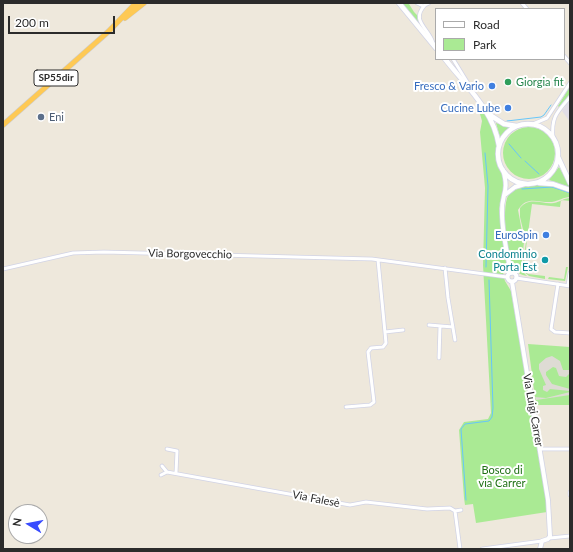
<!DOCTYPE html>
<meta charset="utf-8">
<style>
body{margin:0}
#map{position:relative;width:573px;height:552px;overflow:hidden;background:#eee8dc;font-family:Lato,sans-serif}
canvas{display:block}
.frame{position:absolute;inset:0;border:4px solid #2b2b2b;pointer-events:none}
.legend{position:absolute;left:435px;top:8px;width:130px;height:52px;box-sizing:border-box;background:#fff;border:1px solid #aaa;margin:0;padding:5px 7px;list-style:none;font-size:12px;color:#2b2b2b}
.legend li{display:flex;align-items:center;gap:8px;height:20px}
.legend b{width:20px;border:1px solid #aaa}
.north{position:absolute;left:8px;top:504px;width:40px;height:40px;box-sizing:border-box;background:#fff;border:1px solid #aaa;border-radius:50%;rotate:280deg;font-size:11px;font-weight:700;line-height:16px;text-align:center;color:#2b2b2b}
.north::after{content:'';display:block;margin:auto;width:14px;height:18px;background:#394cff;clip-path:polygon(50% 0,100% 100%,50% 72%,0 100%)}
.scale{position:absolute;left:8px;top:16px;width:107px;height:18px;box-sizing:border-box;border:2px solid #2b2b2b;border-top:0;padding-left:5px;font-size:12px;line-height:14px;white-space:nowrap;color:#2b2b2b;-webkit-text-stroke:3px #fff;paint-order:stroke}
</style>
<div id="map">
<canvas width="573" height="552"></canvas>
<div class="frame"></div>
<ul class="legend">
<li><b style="height:5px;background:#fff"></b>Road</li>
<li><b style="height:11px;background:#aaea94"></b>Park</li>
</ul>
<div class="north">N</div>
<div class="scale">200 m</div>
</div>
<script>
const c = document.querySelector('canvas').getContext('2d');
c.lineJoin = 'round';
function fillPath(path, color) {
  c.fillStyle = color;
  c.fill(path, 'evenodd');
}
function trace(path, color, width, dash) {
  c.strokeStyle = color;
  c.lineWidth = width;
  c.lineCap = dash ? 'butt' : 'round';
  c.setLineDash(dash || []);
  c.stroke(path);
}
function label(font, color, halo, rows, align = 'center') {
  c.font = font + ' Lato,sans-serif';
  c.lineWidth = 4;
  c.setLineDash([]);
  c.textBaseline = 'middle';
  c.strokeStyle = halo;
  c.fillStyle = color;
  for (const [text, x, y, turn = 0] of rows) {
    c.save();
    c.translate(x, y);
    c.rotate((+turn || 0) * Math.PI / 180);
    c.textAlign = isNaN(turn) ? turn : align;
    if (halo) c.strokeText(text, 0, 0);
    c.fillText(text, 0, 0);
    c.restore();
  }
}
const industrial = new Path2D(`
 M570 100V122L562 111Z`);
const green = new Path2D(`
 M402 3 409 4 414 12 417 15 418 21 423 29Z
 M570 86V94L559 107 558 106Z
 M484 111 488 118 496 140V159L504 178 505 189 499 209 507 268 503 274 505 281 511 291 545 492 547 512 476 523 473 504 465 505 464 498 459 430 464 422 488 419 491 413 483 265 485 188 480 132 482 121 480 114Z
 M496 123 509 127 500 137Z
 M503 153a26 26 0 1 1 52 0a26 26 0 1 1-52 0Z
 M559 167 570 186V187L549 180Z
 M549 184 570 191V197C564 197 558 201 552 202 538 203 527 195 518 210L524 242 521 270 527 276C521 275 517 273 514 268 507 257 500 202 510 193 518 186 538 185 549 184Z
 M570 198V201L561 200 560 207 532 204 523 270 528 274 545 276V279L529 276 522 270 526 242 520 217V208C530 196 542 205 554 203 560 202 564 198 570 198Z
 M566 267H568L565 281 548 279 549 277 564 279Z
 M528 344 570 347V405H536Z`);
const plaza = new Path2D(`
 M552 356 560 361 563 370H569V374L566 377 559 376 556 368 553 367 546 372V375L552 384 570 389V391L550 389 547 392 543 390V386L546 385 539 369V364L546 358Z
 M570 392V395L536 400 535 397 546 398Z`);
const stream = new Path2D(`
 M507 121 541 117 544 115 551 105
 M509 144 521 158
 M485 153 488 186 486 267
 M525 161 539 174
 M522 189 552 187 570 193
 M466 500 461 429 465 424 489 421 492 417 493 408 489 280`);
const minor = new Path2D(`
 M417 3 423 6 429 3
 M522 3 527 9
 M425 5C410 21 429 28 433 43
 M564 56 570 63
 M453 59 469 85
 M533 124 547 118 570 83
 M553 138C551 117 557 112 570 97
 M445 268 448 298 455 340
 M3 269 73 253 104 252 372 259 507 277
 M516 278 570 286
 M558 284 551 329 555 332 570 333
 M568 285 570 273
 M429 325 453 327
 M385 332 403 330
 M439 358 440 326
 M346 407 370 405 374 402 368 352 371 348 383 347 386 343 378 260
 M167 449 177 451 176 473
 M540 449H570
 M162 466 167 472 350 505 366 502 427 509 450 508 455 511 460 549
 M161 475 167 472
 M570 495V492
 M455 511 461 510
 M550 538 570 536
 M482 549 542 541`);
const tertiary = new Path2D(`
 M503 170C510 193 501 193 502 213 502 232 507 253 511 273
 M506 194 515 187 525 184
 M507.5 277a4.5 4.5 0 1 1 9 0a4.5 4.5 0 1 1-9 0Z
 M512 282 548 500 550 536 548 539 542 541 540 549`);
const secondary = new Path2D(`
 M399 3 436 48
 M445 59C466 86 494 111 499 146
 M490 115 504 124 517 126
 M498 154a30 30 0 1 1 60 0a30 30 0 1 1-60 0Z
 M558 157 570 183
 M539 183 553 184 570 190`);
const trunk = new Path2D(`
 M125 18 144 3
 M3 125 109 31 136 3`);
const markers = [
 [508,82,4,"#2e9e5b"],
 [492,86,4,"#3f7fe0"],
 [508,108,4,"#3f7fe0"],
 [41,117,4,"#5c6f8a"],
 [546,235,4,"#3f7fe0"],
 [545,260,4,"#0f9aa8"]
];
const shields = [
 [56,78,44]
];
const shieldNames = [
 ["SP55dir",56,78]
];
const leisureNames = [
 ["Giorgia fit",516,82]
];
const shopNames = [
 ["Fresco & Vario",484,86],
 ["Cucine Lube",500,108],
 ["EuroSpin",538,235]
];
const serviceNames = [
 ["Eni",49,117]
];
const streetNames = [
 ["Via Borgovecchio",190,254,1],
 ["Via Luigi Carrer",533,410,80],
 ["Via Falesè",316,499,11]
];
const cultureNames = [
 ["Condominio",537,254],
 ["Porta Est",537,267]
];
const parkNames = [
 ["Bosco di",502,470],
 ["via Carrer",502,483]
];
fillPath(industrial, '#e1dde6');
fillPath(green, '#aaea94');
fillPath(plaza, '#dedbd4');
trace(stream, '#66c6fa', 1);
trace(minor, '#d1d3e5', 4.5);
trace(tertiary, '#d1d3e5', 5.5);
trace(secondary, '#d1d3e5', 6);
trace(trunk, '#ccc', 6);
trace(minor, '#fff', 3);
trace(tertiary, '#fff', 4);
trace(secondary, '#fff', 4.5);
trace(trunk, '#fec954', 5);
for (const [x, y, r, color] of markers) {
  const dot = new Path2D();
  dot.arc(x, y, r, 0, 2 * Math.PI);
  c.fillStyle = color;
  c.fill(dot);
  trace(dot, '#fff', 1.5);
}
for (const [x, y, w] of shields) {
  const box = new Path2D();
  box.roundRect(x - w / 2, y - 8, w, 16, 3);
  c.fillStyle = '#fff';
  c.fill(box);
  trace(box, '#2b2b2b', 1);
}
label('bold 10px', '#2b2b2b', null, shieldNames);
label('11px', '#27864d', '#fff', leisureNames, 'left');
label('11px', '#366cbe', '#fff', shopNames, 'right');
label('11px', '#4e5e75', '#fff', serviceNames, 'left');
label('11px', '#2b2b2b', '#fff', streetNames);
label('11px', '#0d838f', '#fff', cultureNames, 'right');
label('11px', '#1f7014', '#fff', parkNames);
</script>
